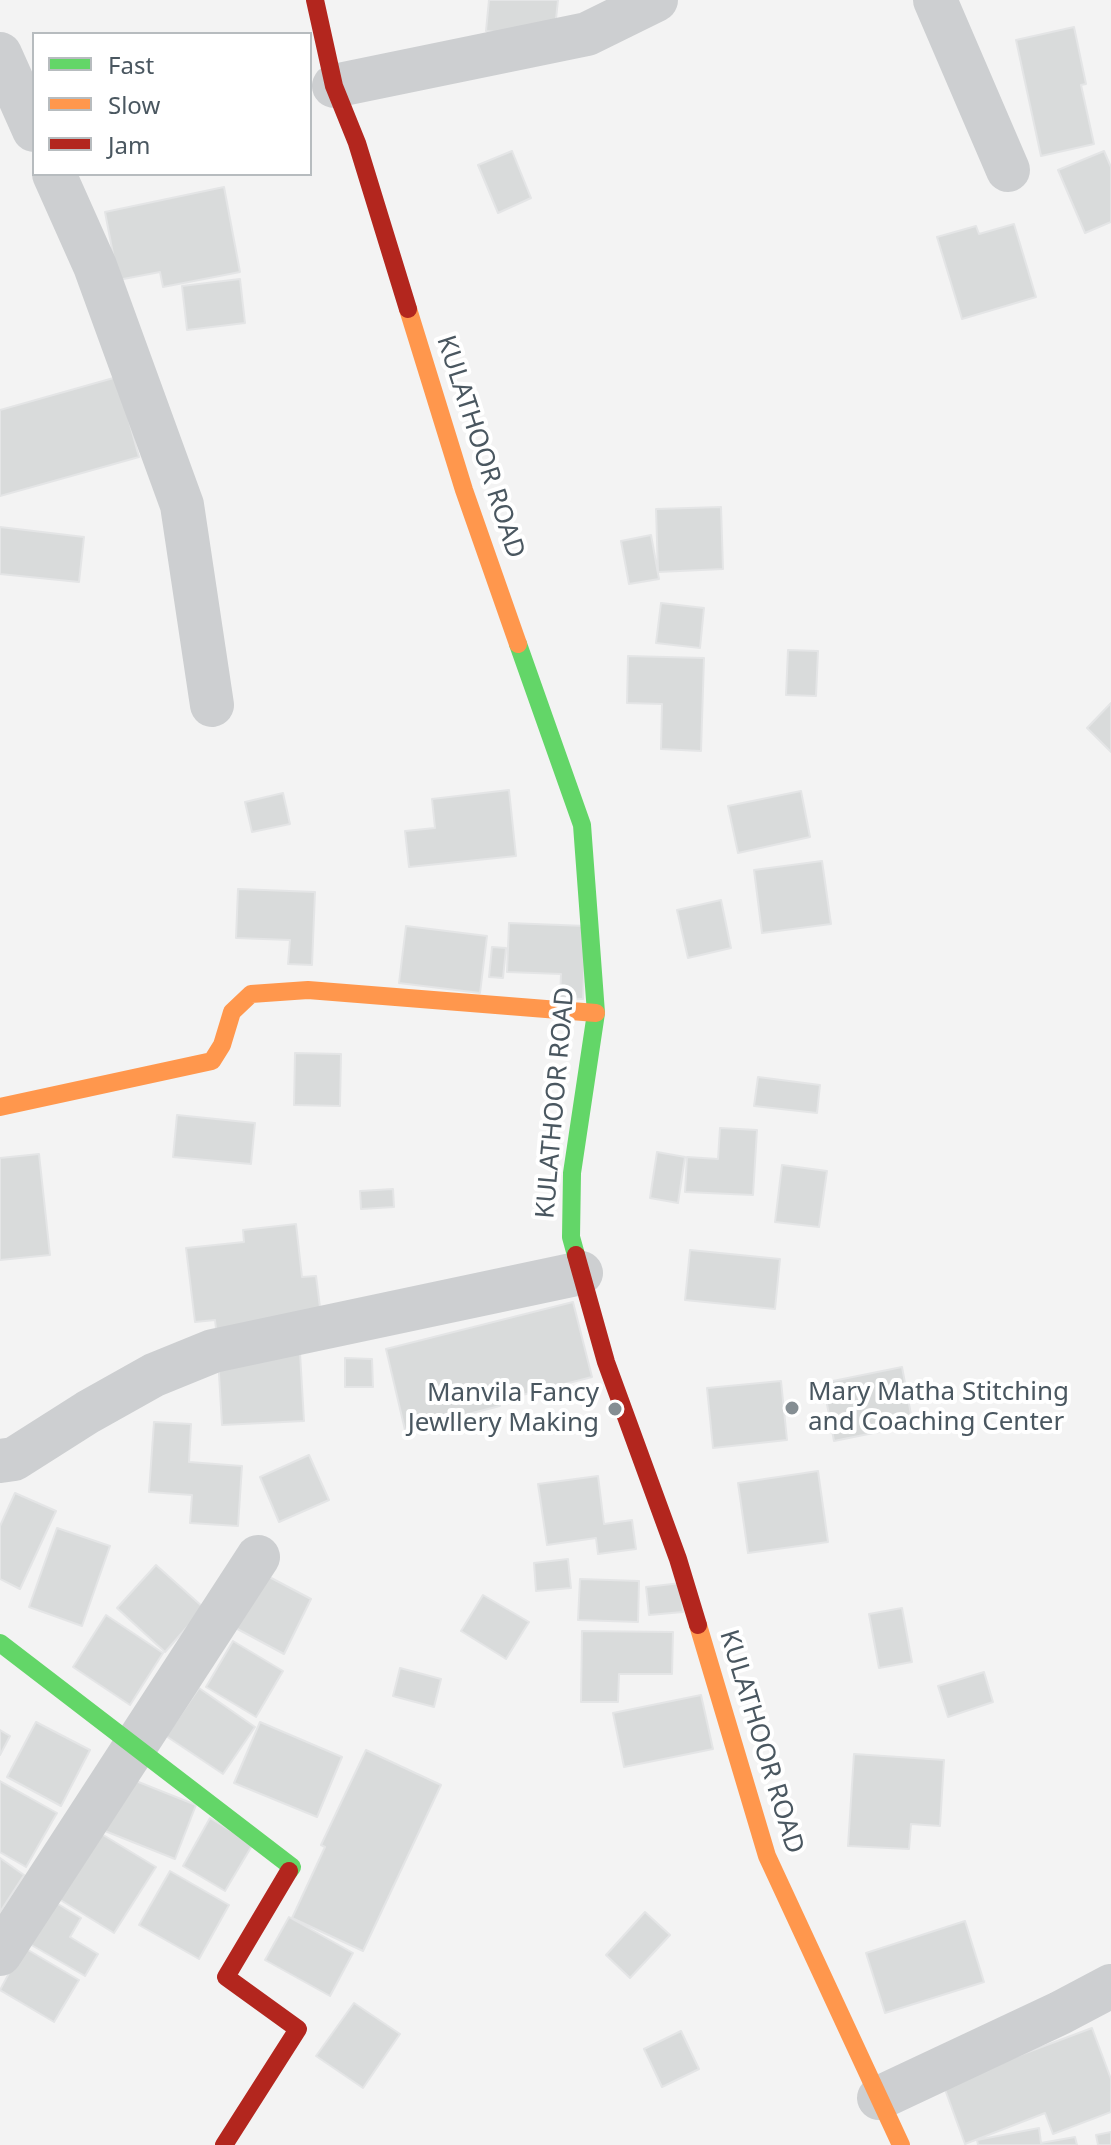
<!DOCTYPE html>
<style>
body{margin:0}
#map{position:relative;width:1111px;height:2145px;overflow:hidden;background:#f3f3f3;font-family:"Noto Sans",sans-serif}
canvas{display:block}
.legend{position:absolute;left:32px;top:32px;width:280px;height:144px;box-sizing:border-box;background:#fff;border:2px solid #b7bcbf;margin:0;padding:10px 14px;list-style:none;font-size:24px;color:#4a5760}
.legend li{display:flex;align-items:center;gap:16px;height:40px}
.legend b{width:40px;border:2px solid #b7bcbf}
</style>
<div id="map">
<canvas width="1111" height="2145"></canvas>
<ul class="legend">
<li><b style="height:10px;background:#63d668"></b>Fast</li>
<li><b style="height:10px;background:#ff974d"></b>Slow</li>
<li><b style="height:10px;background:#b3261e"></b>Jam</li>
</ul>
</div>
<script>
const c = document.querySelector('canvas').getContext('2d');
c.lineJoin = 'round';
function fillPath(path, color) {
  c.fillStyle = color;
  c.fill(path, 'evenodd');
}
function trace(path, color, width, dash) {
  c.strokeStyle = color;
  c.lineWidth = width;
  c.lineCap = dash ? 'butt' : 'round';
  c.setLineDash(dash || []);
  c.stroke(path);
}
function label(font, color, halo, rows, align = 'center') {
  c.font = font + ' "Noto Sans",sans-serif';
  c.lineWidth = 8;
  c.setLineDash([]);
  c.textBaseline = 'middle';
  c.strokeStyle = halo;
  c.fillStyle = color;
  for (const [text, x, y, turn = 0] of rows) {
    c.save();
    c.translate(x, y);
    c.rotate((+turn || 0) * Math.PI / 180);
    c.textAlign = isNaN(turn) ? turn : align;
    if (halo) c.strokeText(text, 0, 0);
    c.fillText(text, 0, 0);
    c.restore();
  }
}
const building = new Path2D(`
 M489 0H558L554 38 486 31Z
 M1074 27 1086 84 1081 85 1094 144 1041 156 1016 40Z
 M512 151 531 198 498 213 478 165Z
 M1104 151 1111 167V222L1085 233 1058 170Z
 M224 187 240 272 163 287 160 272 118 280 105 212Z
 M1014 224 1036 297 962 319 937 237 976 226 979 234Z
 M240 279 245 323 187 330 182 286Z
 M117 377 139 457 0 496V410Z
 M721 507 723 569 658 572 656 509Z
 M0 527 84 537 79 582 0 574Z
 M651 535 659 579 629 584 621 541Z
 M661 603 704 608 700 648 656 643Z
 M788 650 818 651 816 696 786 695Z
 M628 656 704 658 701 751 661 749 662 704 627 703Z
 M1111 703V752L1087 728Z
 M509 790 516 856 409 867 405 831 435 828 432 799Z
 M801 791 810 837 738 853 728 806Z
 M283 793 290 824 252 832 245 802Z
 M822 861 831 924 762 933 754 870Z
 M238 889 315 892 312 965 288 964 290 940 236 938Z
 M721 900 731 948 688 958 677 910Z
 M509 923 586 926 583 999 560 998 561 974 507 972Z
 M406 926 487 936 480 993 399 983Z
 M492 947 506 948 503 978 489 977Z
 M295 1053 341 1054 340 1106 294 1105Z
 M758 1077 820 1085 817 1113 754 1106Z
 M177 1115 255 1123 251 1164 173 1157Z
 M720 1128 757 1130 753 1195 685 1192 687 1157 718 1159Z
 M657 1152 685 1157 678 1203 650 1198Z
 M39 1154 50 1255 0 1260V1158Z
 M782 1165 827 1171 819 1227 775 1222Z
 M393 1189 394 1207 361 1209 360 1191Z
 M296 1224 302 1277 316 1276 321 1315 218 1346 215 1320 195 1322 186 1248 244 1242 243 1230Z
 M690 1250 780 1259 775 1309 685 1300Z
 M573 1302 592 1377 499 1401 500 1406 405 1430 386 1349Z
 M300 1353 304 1421 222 1425 218 1357Z
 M345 1358 372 1359 373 1387H345Z
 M902 1367 913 1425 834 1441 823 1383Z
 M781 1381 787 1440 713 1448 707 1388Z
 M154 1422 191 1424 189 1462 242 1466 238 1526 190 1523 192 1495 149 1492Z
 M309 1455 329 1500 279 1522 260 1477Z
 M818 1471 828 1542 748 1553 738 1483Z
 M598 1476 604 1524 632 1520 636 1549 598 1554 596 1538 547 1545 538 1484Z
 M15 1493 56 1511 20 1589 0 1579V1526Z
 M57 1528 110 1546 82 1626 29 1607Z
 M568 1559 571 1588 536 1591 534 1563Z
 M156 1565 204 1608 165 1652 117 1608Z
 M258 1571 311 1599 284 1654 230 1625Z
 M580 1579 639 1581 638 1622 578 1620Z
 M681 1583 683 1612 649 1615 646 1587Z
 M483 1595 529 1622 506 1659 461 1631Z
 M902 1608 912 1662 879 1668 869 1614Z
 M106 1615 163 1653 130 1705 73 1667Z
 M582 1631 673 1632 672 1674H619L618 1702H581Z
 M233 1641 283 1671 256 1717 206 1687Z
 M400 1668 441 1679 434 1707 393 1696Z
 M984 1672 993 1702 948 1717 938 1686Z
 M199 1688 255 1727 223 1774 166 1736Z
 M701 1695 713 1749 624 1767 613 1713Z
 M36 1722 90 1750 61 1806 7 1777Z
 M260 1722 342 1757 317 1817 234 1783Z
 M0 1730 10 1736 0 1755Z
 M366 1750 441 1785 363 1951 292 1918 325 1847 321 1845Z
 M854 1754 944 1760 940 1826 911 1824 909 1849 848 1846Z
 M126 1777 196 1805 175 1859 105 1831Z
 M0 1781 57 1813 26 1867 0 1852Z
 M210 1818 253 1844 225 1891 183 1866Z
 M95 1830 156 1867 114 1933 54 1896Z
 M0 1858 24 1875 0 1912Z
 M170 1871 229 1905 199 1959 139 1925Z
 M53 1901 81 1918 70 1937 98 1954 85 1976 28 1943Z
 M645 1912 670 1935 630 1978 606 1955Z
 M289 1917 353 1953 330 1996 265 1960Z
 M965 1921 984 1982 885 2013 866 1953Z
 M23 1947 79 1980 54 2022 0 1990Z
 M354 2003 400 2034 363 2088 316 2056Z
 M1092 2028 1111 2079V2112L1053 2134 1045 2113 965 2144 943 2084Z
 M681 2031 699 2069 662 2087 644 2049Z
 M1039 2128 1041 2143 1075 2137 1077 2145H978L977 2140Z
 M1111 2132V2145H1098L1096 2135Z`);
const street = new Path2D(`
 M935 0 1008 170
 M0 54 34 130
 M334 86 587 34 656 0
 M54 174 95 266 182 505 212 705
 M0 1461 14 1459 88 1412 154 1375 213 1351 581 1273
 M0 1954 258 1557
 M879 2098 1060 2013 1111 1986`);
const fast = new Path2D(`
 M518 644 582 825 596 1013 572 1173 571 1237 576 1255
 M0 1643 292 1867 289 1871`);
const slow = new Path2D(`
 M408 309 464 490 518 644
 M0 1107 212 1061 222 1045 232 1012 251 994 308 990 596 1013
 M698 1625 767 1856 901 2145`);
const jam = new Path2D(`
 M315 0 334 86 357 143 408 309
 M576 1255 606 1362 678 1559 698 1625
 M224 2145 298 2029 226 1977 289 1871`);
const markers = [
 [792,1408,8,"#858e93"],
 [615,1409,8,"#858e93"]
];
const streetNames = [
 ["KULATHOOR ROAD",480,447,72],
 ["KULATHOOR ROAD",556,1103,-85],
 ["KULATHOOR ROAD",761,1742,73]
];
const poiNames = [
 ["Mary Matha Stitching",808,1393],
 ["and Coaching Center",808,1423],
 ["Manvila Fancy",599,1394,"right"],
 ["Jewllery Making",599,1424,"right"]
];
fillPath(building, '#d9dbdb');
trace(building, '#e4e5e6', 2);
trace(street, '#cdcfd1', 44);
trace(fast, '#63d668', 18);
trace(slow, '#ff974d', 18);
trace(jam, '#b3261e', 18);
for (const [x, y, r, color] of markers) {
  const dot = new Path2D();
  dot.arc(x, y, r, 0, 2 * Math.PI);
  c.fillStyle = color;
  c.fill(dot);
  trace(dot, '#fff', 3);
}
label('26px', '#4a5760', '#fff', streetNames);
label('26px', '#4a5760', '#fff', poiNames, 'left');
</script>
